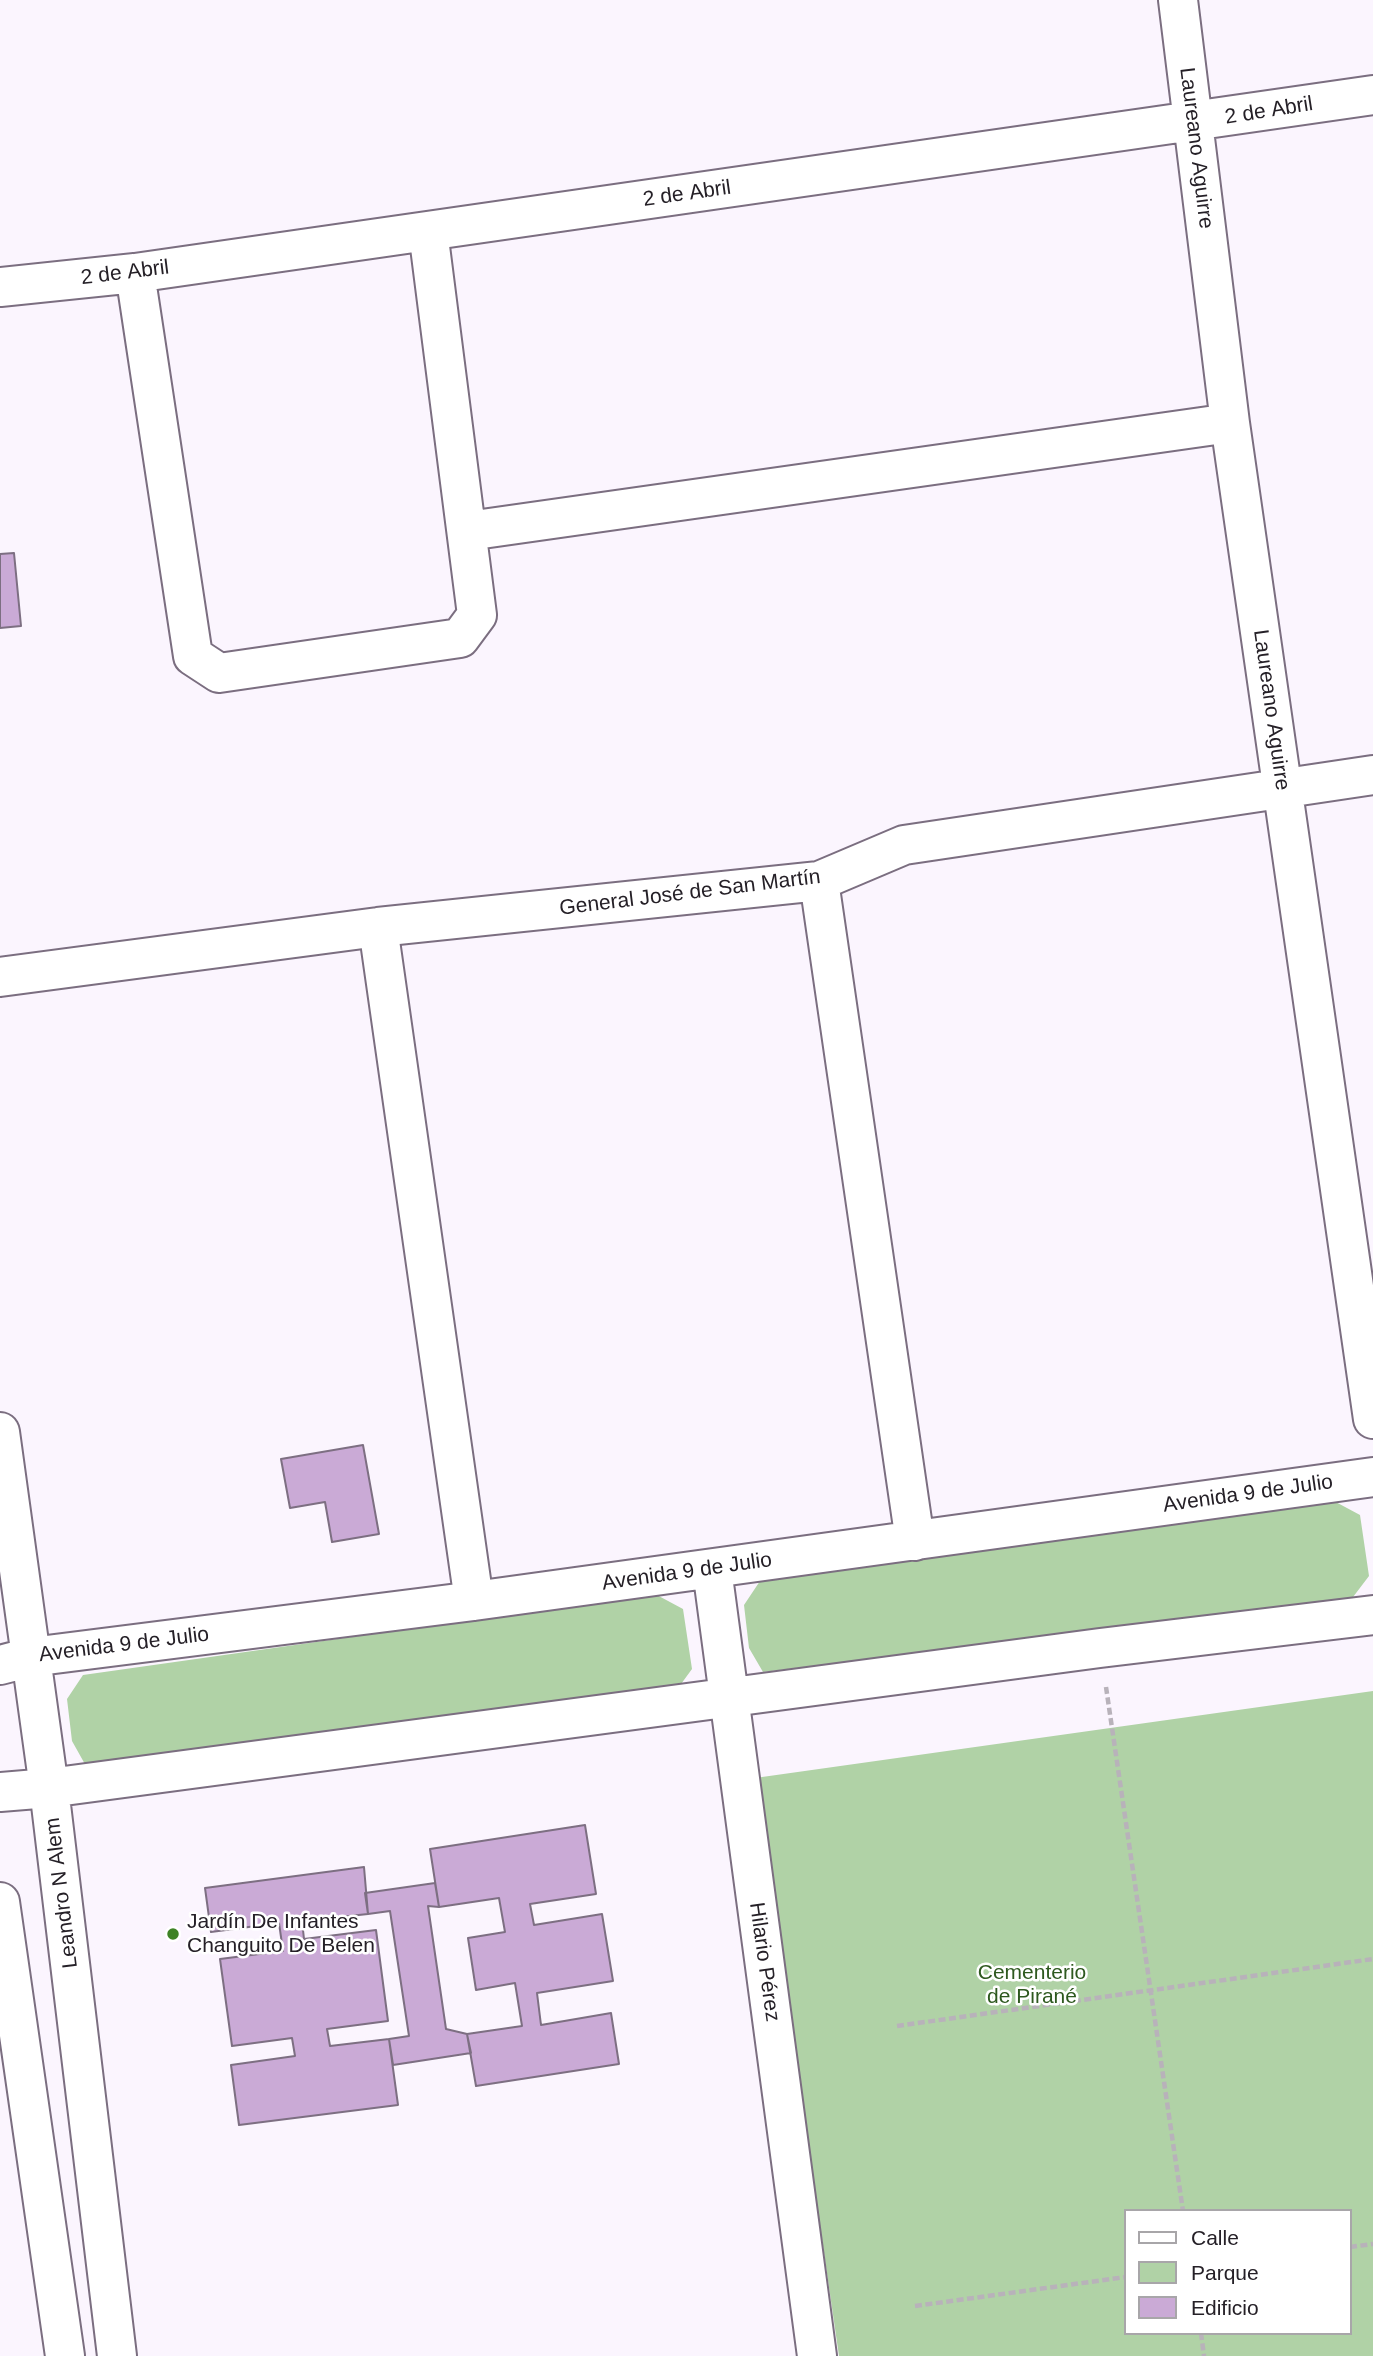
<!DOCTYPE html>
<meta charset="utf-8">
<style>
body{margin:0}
#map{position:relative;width:1373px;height:2356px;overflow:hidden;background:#fbf5fe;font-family:Arial,sans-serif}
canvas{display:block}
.legend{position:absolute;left:1124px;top:2209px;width:228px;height:126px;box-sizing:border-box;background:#fff;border:2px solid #a8a6a9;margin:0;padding:9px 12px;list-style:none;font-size:21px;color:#252027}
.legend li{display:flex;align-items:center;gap:14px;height:35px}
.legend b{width:35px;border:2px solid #a8a6a9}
</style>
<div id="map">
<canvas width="1373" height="2356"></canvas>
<ul class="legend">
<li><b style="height:9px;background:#fff"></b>Calle</li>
<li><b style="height:19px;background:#b0d2a6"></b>Parque</li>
<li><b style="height:19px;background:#caaad6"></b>Edificio</li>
</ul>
</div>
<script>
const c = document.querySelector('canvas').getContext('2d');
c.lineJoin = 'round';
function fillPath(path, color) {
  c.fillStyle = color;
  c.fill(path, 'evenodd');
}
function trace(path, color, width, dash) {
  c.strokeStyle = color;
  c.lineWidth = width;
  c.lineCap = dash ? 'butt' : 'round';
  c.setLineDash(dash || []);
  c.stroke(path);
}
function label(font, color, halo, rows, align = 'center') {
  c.font = font + ' Arial,sans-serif';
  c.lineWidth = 5;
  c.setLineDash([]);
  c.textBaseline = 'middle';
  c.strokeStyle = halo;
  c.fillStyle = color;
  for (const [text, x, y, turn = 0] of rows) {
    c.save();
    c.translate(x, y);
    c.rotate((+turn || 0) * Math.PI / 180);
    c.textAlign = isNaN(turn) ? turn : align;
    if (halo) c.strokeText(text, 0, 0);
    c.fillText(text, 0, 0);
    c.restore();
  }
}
const green = new Path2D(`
 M1332 1500 1360 1515 1369 1576 1350 1601 763 1672 749 1648 744 1605 760 1581Z
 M655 1594 683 1609 692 1669 673 1695 86 1766 72 1741 67 1699 83 1675Z
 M1373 1691V2356H839L755 1778ZM1126 2211H1350V2333H1126Z`);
const building = new Path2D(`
 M14 553 21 626 0 628V554Z
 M363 1445 379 1534 332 1542 325 1502 290 1508 281 1459Z
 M585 1825 596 1894 530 1904 534 1925 602 1914 613 1981 537 1993 541 2025 611 2013 619 2064 476 2086 467 2034 522 2026 515 1983 476 1990 468 1938 505 1932 499 1898 439 1907 430 1849Z
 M364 1867 368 1914 302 1921 304 1939 376 1930 388 2021 327 2029 330 2046 389 2039 398 2105 239 2125 231 2065 295 2056 292 2038 232 2046 220 1959 283 1951 279 1923 211 1932 205 1888Z
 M435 1883 439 1907 428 1906 446 2029 467 2034 471 2053 393 2065 389 2039 409 2036 390 1911 368 1914 365 1893Z`);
const path = new Path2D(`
 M1106 1687 1183 2211
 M897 2026 1373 1959
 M1350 2247 1373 2244
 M915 2306 1126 2277
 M1201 2333 1204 2356`);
const minor = new Path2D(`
 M1178 0 1230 423 1373 1419
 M135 273 193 656 219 673 460 638 477 615 428 231
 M0 287 135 273 1373 95
 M468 531 1230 423
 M819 881 915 1541
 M378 927 474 1601
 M0 977 378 927 819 881 904 845 1373 775
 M0 1432 49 1788 117 2356
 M712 1569 817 2356
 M0 1665 31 1657 474 1601 1373 1477
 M0 1792 49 1788 1100 1648 1373 1615
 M0 1902 65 2356`);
const markers = [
 [173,1934,7,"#3e8225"]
];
const streetNames = [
 ["2 de Abril",1269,111,-9],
 ["Laureano Aguirre",1196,148,83],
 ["2 de Abril",687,194,-8],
 ["2 de Abril",125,273,-7],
 ["Laureano Aguirre",1271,710,82],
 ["General José de San Martín",690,893,-7],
 ["Avenida 9 de Julio",1248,1494,-8],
 ["Avenida 9 de Julio",687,1572,-8],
 ["Avenida 9 de Julio",124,1645,-7],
 ["Leandro N Alem",62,1893,-97],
 ["Hilario Pérez",764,1962,82]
];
const poiNames = [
 ["Jardín De Infantes",187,1922],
 ["Changuito De Belen",187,1946]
];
const parkNames = [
 ["Cementerio",1032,1973],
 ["de Pirané",1032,1997]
];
fillPath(green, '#b0d2a6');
fillPath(building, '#caaad6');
trace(building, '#7d6f82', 2);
trace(minor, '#7b6e80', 42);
trace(path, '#b8b2ba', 4.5, [7, 3.5]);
trace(minor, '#fff', 38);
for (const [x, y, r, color] of markers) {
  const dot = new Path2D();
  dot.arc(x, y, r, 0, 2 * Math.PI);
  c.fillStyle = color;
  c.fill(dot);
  trace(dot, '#fff', 2.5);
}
label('21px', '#252027', '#fff', streetNames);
label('21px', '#252027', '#fff', poiNames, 'left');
label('21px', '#2e591f', '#fff', parkNames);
</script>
